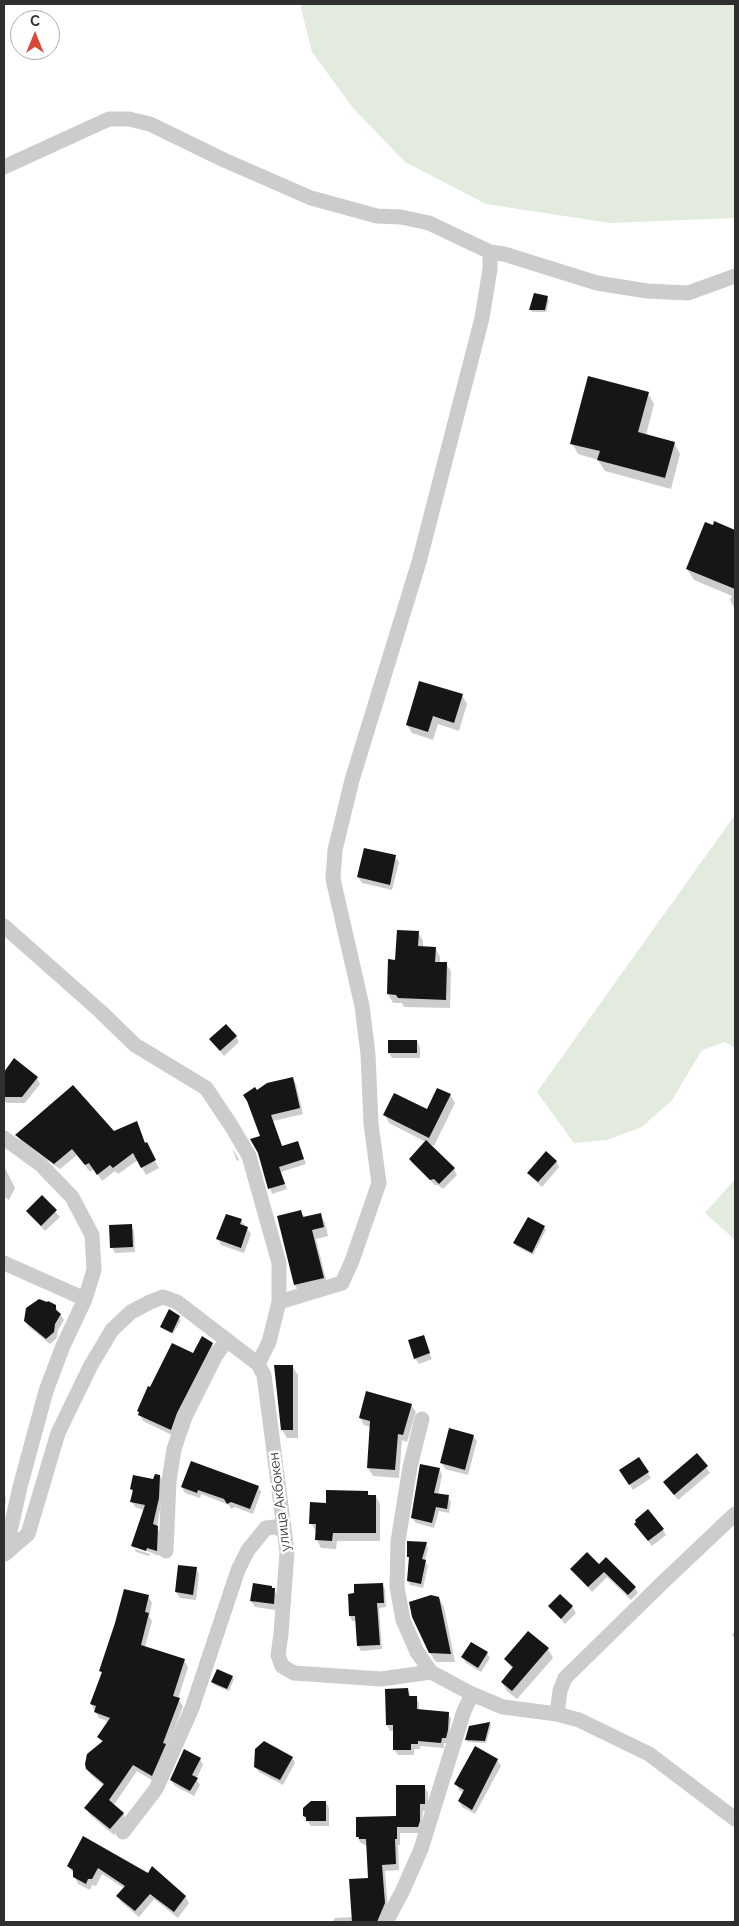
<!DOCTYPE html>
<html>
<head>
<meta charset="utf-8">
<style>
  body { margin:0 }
  #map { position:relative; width:739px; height:1926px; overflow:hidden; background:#fff; font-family:Raleway,sans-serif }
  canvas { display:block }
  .frame { position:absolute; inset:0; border:5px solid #2f2f2f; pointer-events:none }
  .north { position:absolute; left:10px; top:10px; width:50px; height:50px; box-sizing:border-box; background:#fff; border:1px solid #acacac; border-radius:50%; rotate:0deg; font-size:14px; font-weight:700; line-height:20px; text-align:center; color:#2f2f2f }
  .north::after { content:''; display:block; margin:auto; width:18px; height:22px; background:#dd4739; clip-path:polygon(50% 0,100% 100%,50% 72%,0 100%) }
</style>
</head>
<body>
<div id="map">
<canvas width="739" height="1926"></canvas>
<div class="frame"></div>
<div class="north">С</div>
</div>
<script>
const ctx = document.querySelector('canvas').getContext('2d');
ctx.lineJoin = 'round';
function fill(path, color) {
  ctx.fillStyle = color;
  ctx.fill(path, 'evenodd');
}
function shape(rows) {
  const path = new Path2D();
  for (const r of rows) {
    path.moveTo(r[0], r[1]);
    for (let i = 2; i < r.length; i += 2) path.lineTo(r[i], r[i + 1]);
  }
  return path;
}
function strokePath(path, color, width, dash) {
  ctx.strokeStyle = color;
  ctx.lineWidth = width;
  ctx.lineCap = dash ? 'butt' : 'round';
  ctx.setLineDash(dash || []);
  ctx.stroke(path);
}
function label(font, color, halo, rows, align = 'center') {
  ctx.font = font + ' Raleway,sans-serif';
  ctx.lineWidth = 5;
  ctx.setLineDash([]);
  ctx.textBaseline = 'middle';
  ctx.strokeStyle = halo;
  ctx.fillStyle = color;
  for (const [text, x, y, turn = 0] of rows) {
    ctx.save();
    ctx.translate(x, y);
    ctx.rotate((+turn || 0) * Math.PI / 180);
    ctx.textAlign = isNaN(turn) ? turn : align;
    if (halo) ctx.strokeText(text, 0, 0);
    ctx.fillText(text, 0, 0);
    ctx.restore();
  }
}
fill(shape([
  [300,4,735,4,735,218,610,223,486,204,405,162,353,108,312,52],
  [735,815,735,1048,725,1042,702,1050,672,1100,642,1127,607,1140,574,1143,537,1092],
  [735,1179,735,1240,705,1213]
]), '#e2ebdd');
fill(shape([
  [547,298,549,300,546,312,532,312,531,310],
  [648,393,654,404,646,435,674,443,680,454,671,489,605,471,598,460,578,454,572,443],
  [715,523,735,531,735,609,730,600,732,596,694,580,687,569],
  [462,695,467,704,459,731,438,724,433,740,412,733,407,725],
  [395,857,399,862,392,890,362,883,358,877],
  [418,932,423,941,423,948,435,948,440,957,440,963,446,963,451,972,450,1008,404,1007,402,1003,393,1003,388,994,390,961,397,961],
  [236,1037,239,1042,224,1056,211,1039],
  [417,1041,420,1047,420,1058,392,1058,389,1053],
  [15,1060,37,1078,40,1084,25,1103,7,1103,4,1100,4,1074],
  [293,1079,296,1084,303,1114,273,1121,282,1147,300,1148,306,1164,281,1172,287,1189,272,1194,259,1153,261,1137,257,1092],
  [437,1090,450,1095,455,1103,434,1146,428,1143,454,1169,457,1175,443,1189,438,1185,435,1185,413,1164,410,1159,426,1142,389,1123,385,1115,428,1111],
  [140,1130,145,1144,159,1168,146,1175,138,1160,118,1174,115,1171,102,1181,94,1169,90,1172,77,1155,60,1169,21,1142,17,1135,114,1133],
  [232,1148,238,1158,239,1160,237,1161],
  [556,1161,559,1167,542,1187,532,1178,529,1173],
  [4,1166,15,1188,9,1200,4,1197],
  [42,1197,60,1217,45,1231,27,1211],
  [300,1211,305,1218,320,1215,325,1223,328,1236,316,1239,328,1287,300,1294,295,1285,278,1216],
  [241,1220,251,1234,244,1253,221,1245,218,1239],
  [131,1225,134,1231,135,1252,115,1253,112,1247],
  [544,1227,546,1230,533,1255,516,1246,515,1243],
  [55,1306,64,1320,58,1330,57,1338,50,1344,29,1327,25,1321],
  [170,1311,181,1320,173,1334,161,1327],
  [423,1337,432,1359,419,1364,415,1358],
  [212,1344,216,1350,174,1436,143,1421,138,1411,151,1389,193,1354],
  [292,1366,298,1375,298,1438,287,1438,282,1430],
  [411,1405,416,1412,407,1442,402,1440,399,1478,373,1476,368,1468,371,1427,364,1425,360,1418],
  [473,1436,477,1441,468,1475,445,1469,442,1463],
  [697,1455,710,1473,678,1500,664,1482],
  [439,1469,442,1475,438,1495,448,1497,451,1502,449,1513,439,1511,434,1528,416,1523,412,1518],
  [648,1473,651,1478,633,1490,624,1476],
  [160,1476,163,1482,161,1504,157,1527,160,1533,159,1556,135,1546,135,1549,150,1554,149,1556,136,1552,133,1546,144,1510,135,1507,132,1502,133,1494,131,1489],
  [4,1483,6,1503,4,1503],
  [182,1487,258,1487,261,1492,253,1514,235,1507,231,1509,229,1505,201,1494,200,1498,185,1493],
  [367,1492,370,1496,376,1496,380,1504,380,1541,337,1541,336,1549,321,1548,317,1540,317,1532,311,1524,328,1504],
  [639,1529,663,1530,666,1535,652,1546],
  [426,1543,428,1548,425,1561,428,1566,423,1588,410,1585,408,1581,410,1560,408,1557],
  [599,1565,635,1588,638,1593,631,1600,607,1577,592,1592,571,1569],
  [196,1568,199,1574,196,1600,180,1598,176,1592],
  [382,1584,385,1589,386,1607,379,1608,382,1649,361,1651,358,1646,357,1621,352,1621,350,1616,349,1595],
  [272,1587,277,1595,276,1610,255,1607,251,1601],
  [560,1595,572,1607,576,1613,565,1624,550,1606],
  [148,1596,152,1603,149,1616,152,1621,145,1647,184,1660,188,1667,178,1699,183,1706,155,1782,137,1771,113,1806,123,1813,126,1820,114,1835,90,1815,86,1808,104,1786,91,1775,87,1768,102,1743,99,1737,109,1722,99,1718,91,1704,102,1674,100,1671],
  [439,1598,444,1607,455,1662,436,1662,426,1647],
  [735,1630,735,1638,732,1635],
  [548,1649,553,1658,517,1699,507,1691,502,1682,513,1670,505,1659],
  [487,1653,490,1658,481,1672,466,1663,463,1658],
  [232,1677,234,1679,229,1691,214,1685,213,1682],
  [386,1690,408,1690,411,1697,416,1697,419,1703,419,1710,448,1713,451,1719,448,1744,444,1743,444,1748,420,1746,420,1749,414,1749,414,1755,398,1755,394,1749,394,1731,390,1731,387,1725],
  [490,1723,491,1726,486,1743,468,1742,466,1740],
  [292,1757,295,1763,283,1785,259,1772,255,1767],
  [200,1759,203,1765,196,1779,200,1785,194,1796,175,1786,171,1780],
  [497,1760,501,1766,475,1814,462,1807,459,1801,464,1793,459,1790,456,1784],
  [424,1786,428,1793,428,1811,423,1811,421,1833,400,1833,400,1845,398,1845,399,1870,385,1871,388,1910,382,1922,332,1922,335,1918,353,1917,369,1879,367,1846,361,1843,357,1837,397,1817],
  [326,1802,329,1808,329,1826,311,1826,304,1816],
  [83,1838,185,1896,189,1903,178,1918,154,1899,139,1917,121,1902,118,1896,124,1888,102,1874,96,1886,92,1885,90,1890,78,1884,74,1874,68,1866]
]), '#0003');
fill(shape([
  [534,293,548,296,545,310,529,310],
  [588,376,649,392,638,432,675,442,665,478,597,460,600,451,570,444],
  [714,521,735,530,735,589,686,569,705,522,713,525],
  [419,681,463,694,454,723,433,716,428,732,406,725],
  [364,848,396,855,390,885,357,877],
  [397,930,419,931,418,946,436,947,435,962,447,962,446,1000,398,998,396,995,387,994,388,959,395,960],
  [226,1024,237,1036,220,1051,209,1039],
  [388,1040,417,1040,417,1053,388,1053],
  [14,1058,38,1077,22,1097,4,1097,4,1072],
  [293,1077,300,1108,271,1115,282,1146,298,1141,304,1159,279,1167,285,1184,268,1189,258,1153,250,1139,260,1136,247,1101,243,1095,255,1087,257,1090,267,1083],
  [73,1085,114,1131,137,1121,145,1143,147,1142,156,1160,141,1168,133,1153,113,1168,110,1165,97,1175,89,1163,85,1165,72,1149,54,1164,15,1135],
  [437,1088,451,1094,429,1138,383,1115,394,1093,427,1109],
  [426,1140,455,1168,439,1184,434,1179,430,1180,409,1159],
  [546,1151,557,1161,538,1182,527,1173],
  [42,1195,57,1210,41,1226,26,1211],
  [301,1210,303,1217,321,1213,324,1227,312,1230,324,1278,294,1285,277,1216],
  [226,1214,242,1219,240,1224,248,1227,241,1248,216,1239],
  [528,1217,545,1226,532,1253,513,1243],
  [132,1224,133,1247,110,1248,109,1225],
  [39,1299,47,1302,48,1301,56,1305,56,1310,61,1314,55,1324,54,1332,46,1339,24,1321,26,1308],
  [169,1309,180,1316,172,1333,160,1327],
  [424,1335,430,1353,414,1359,408,1340],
  [202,1336,213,1343,177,1413,171,1430,138,1415,139,1412,137,1411,148,1386,150,1387,172,1343,193,1353],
  [274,1365,293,1365,293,1430,281,1430],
  [366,1391,412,1404,403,1435,398,1434,395,1470,367,1468,370,1421,359,1418],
  [449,1428,474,1435,465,1470,440,1463],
  [697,1453,708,1466,674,1495,663,1482],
  [639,1457,649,1472,629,1485,619,1470],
  [191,1461,259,1486,250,1509,231,1502,227,1504,224,1499,198,1490,197,1493,181,1487],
  [420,1464,440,1468,434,1493,449,1495,447,1509,436,1507,432,1523,411,1518],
  [155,1474,160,1475,159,1498,153,1524,158,1526,157,1551,147,1548,146,1551,131,1546,145,1505,130,1502,133,1490,130,1489,133,1475,153,1479],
  [326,1490,368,1491,368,1495,376,1495,376,1533,333,1533,332,1541,315,1540,316,1524,309,1524,310,1502,326,1503],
  [648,1509,664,1529,648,1541,634,1524,636,1522,635,1520],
  [407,1541,427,1542,422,1559,426,1560,421,1584,407,1581,409,1557,407,1557],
  [587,1552,599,1564,606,1557,636,1587,628,1595,604,1572,588,1587,570,1569],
  [178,1565,197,1567,193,1595,175,1592],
  [253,1583,272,1586,272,1588,275,1588,274,1604,250,1601],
  [383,1583,384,1603,377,1603,380,1645,357,1646,355,1616,349,1616,348,1594,354,1593,354,1584],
  [124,1589,149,1595,145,1612,149,1613,141,1645,185,1659,173,1696,180,1698,163,1743,166,1744,152,1776,133,1765,109,1800,124,1813,110,1829,84,1808,104,1784,86,1769,85,1764,87,1754,103,1741,97,1737,110,1718,94,1712,96,1706,90,1704,102,1672,99,1671,115,1623],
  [560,1594,573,1606,561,1619,548,1606],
  [431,1595,439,1597,451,1654,429,1653,412,1617,409,1602],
  [528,1631,549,1648,512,1691,501,1682,513,1667,504,1659],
  [471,1642,488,1652,478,1668,461,1657],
  [217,1669,233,1676,227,1689,211,1682],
  [408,1688,409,1696,417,1696,417,1709,449,1712,448,1730,446,1738,442,1738,441,1743,418,1741,418,1744,411,1744,411,1750,393,1750,393,1725,386,1725,385,1689],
  [490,1722,485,1741,465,1740,469,1726],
  [264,1741,293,1757,280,1780,254,1767,255,1749],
  [475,1746,498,1759,472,1810,458,1801,464,1790,454,1784],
  [184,1749,201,1758,192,1775,198,1778,190,1791,170,1780],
  [396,1785,425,1785,425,1804,420,1804,420,1821,418,1827,397,1827,397,1839,395,1839,396,1864,382,1865,385,1903,377,1922,352,1922,349,1879,368,1878,366,1839,359,1839,359,1837,356,1837,356,1817,396,1816],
  [311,1801,326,1801,326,1821,306,1821,306,1817,303,1816,303,1808],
  [83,1836,148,1873,152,1866,186,1896,174,1912,150,1894,135,1911,116,1896,125,1886,98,1868,92,1879,88,1879,86,1884,73,1877,73,1870,67,1866]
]), '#161616');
strokePath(shape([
  [4,167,109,119,129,119,150,124,224,160,311,198,377,216,401,217,429,223,490,252,504,254,597,283,647,291,688,293,735,276],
  [4,926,100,1011,135,1045,206,1088,232,1127,249,1156,279,1263,279,1302,269,1342,258,1364],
  [4,1138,41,1165,72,1197,92,1235,94,1270,85,1299,63,1346,46,1391,20,1487,5,1554],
  [4,1263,85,1299],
  [279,1302,342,1283,352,1261,379,1183,371,1124,368,1054,362,1006,333,879,335,850,352,780,419,562,482,318,490,269,490,252],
  [422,1419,410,1467,398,1541,397,1587,403,1620,417,1652,431,1672],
  [166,1551,169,1481,174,1449,185,1417,216,1355,227,1340],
  [6,1553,28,1534,58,1433,91,1365,112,1330,131,1312,150,1302,163,1297,177,1302,258,1364,264,1375,287,1552,281,1634,278,1655,282,1666,294,1673,381,1679,431,1672,472,1694,503,1707,557,1714,579,1720,649,1754,735,1819],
  [557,1714,560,1691,565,1678,660,1585,735,1514],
  [123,1832,156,1789,192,1708,238,1570,248,1550,266,1528,275,1527,284,1531],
  [386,1922,403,1890,421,1849,464,1711,472,1694]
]), '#ccc', 15);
label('14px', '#2f2f2f', '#fff', [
  ["улица Акбокен",280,1502,-97]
]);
</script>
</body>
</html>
